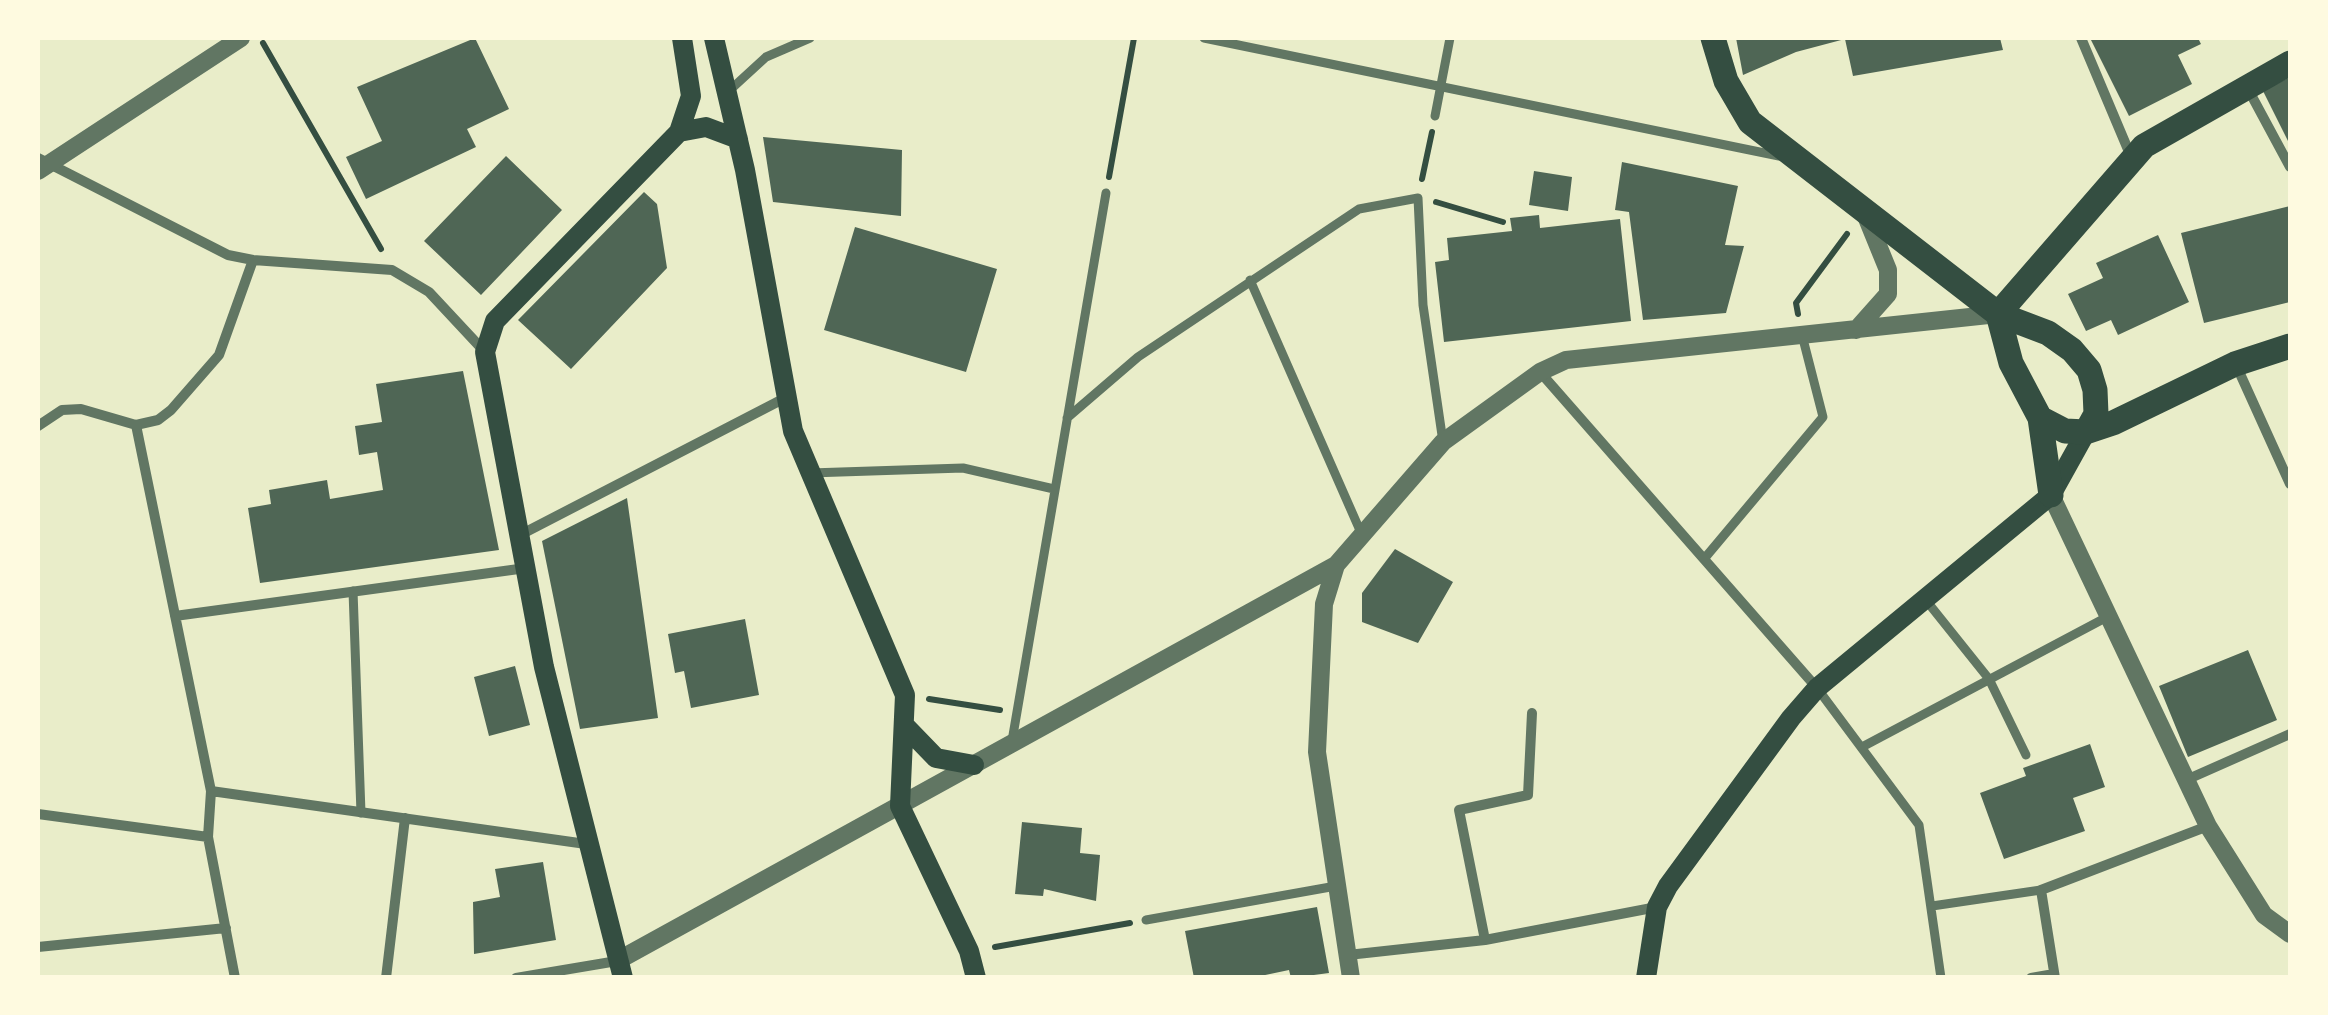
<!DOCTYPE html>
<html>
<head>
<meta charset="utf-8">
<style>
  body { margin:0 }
  #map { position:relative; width:2328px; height:1015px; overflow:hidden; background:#e9edc9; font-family:"Sofia Sans Condensed",sans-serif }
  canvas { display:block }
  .frame { position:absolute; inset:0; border:40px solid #fefae0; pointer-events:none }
</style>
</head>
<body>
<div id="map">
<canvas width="2328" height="1015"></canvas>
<div class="frame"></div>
</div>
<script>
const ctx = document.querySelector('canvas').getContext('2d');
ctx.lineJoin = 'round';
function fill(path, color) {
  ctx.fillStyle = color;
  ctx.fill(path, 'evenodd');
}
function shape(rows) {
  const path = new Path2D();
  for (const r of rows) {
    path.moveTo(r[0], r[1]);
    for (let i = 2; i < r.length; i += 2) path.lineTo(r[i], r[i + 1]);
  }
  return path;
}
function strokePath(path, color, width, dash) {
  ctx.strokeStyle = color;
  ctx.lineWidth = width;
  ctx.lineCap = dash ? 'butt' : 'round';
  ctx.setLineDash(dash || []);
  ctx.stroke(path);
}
fill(shape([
  [475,38,509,109,467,129,476,147,366,199,346,157,382,141,357,87],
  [1736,38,2000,38,2003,50,1853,76,1845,39,1796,52,1743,75],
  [2090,38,2198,38,2201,44,2178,55,2192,84,2129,116],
  [2290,77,2290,145,2263,91],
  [763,137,902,150,901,216,773,202],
  [506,156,562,210,481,295,424,241],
  [1622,162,1738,186,1725,245,1744,246,1726,313,1643,320,1629,212,1615,210],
  [1534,171,1572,177,1568,211,1529,205],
  [644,192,657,204,667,268,571,369,518,320],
  [2290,206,2290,302,2204,323,2181,233],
  [1539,215,1540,228,1620,219,1631,321,1444,342,1435,262,1449,260,1447,238,1512,231,1510,218],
  [855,227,997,269,966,372,824,330],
  [2158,235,2189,302,2118,335,2111,320,2086,331,2068,294,2103,278,2096,263],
  [463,371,499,550,260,583,248,508,271,504,269,490,327,480,330,499,383,490,377,452,359,455,355,426,382,422,376,384],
  [627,498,658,718,580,729,542,541],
  [1395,549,1453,582,1418,643,1362,622,1362,593],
  [745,619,759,695,691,708,684,671,675,673,668,634],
  [2248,650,2277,720,2188,757,2159,686],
  [515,666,530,725,489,736,474,677],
  [2090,744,2105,787,2073,798,2085,831,2004,859,1980,793,2026,776,2023,768],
  [1022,822,1082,828,1080,853,1100,855,1096,901,1044,889,1043,896,1015,894],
  [543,862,556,940,474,954,473,902,500,897,495,869],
  [1317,907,1329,973,1291,978,1289,970,1251,978,1194,978,1185,931]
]), '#4f6655');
strokePath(shape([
  [263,43,381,249],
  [1109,177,1134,38],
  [1422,179,1432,132],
  [1436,202,1503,222],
  [1798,314,1796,303,1847,234],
  [929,699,1000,710],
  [995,947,1130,923]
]), '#344e41', 6);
strokePath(shape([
  [1204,38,1779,156],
  [730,90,766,57,810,38],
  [1435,116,1450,38],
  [1250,280,1362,535],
  [1067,418,1138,357,1359,209,1418,198,1423,305,1443,442],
  [810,473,963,468,1054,489],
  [1704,559,1823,417,1802,335],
  [353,591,361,813],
  [1925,599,1989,679,2026,755],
  [1817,688,1919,825,1941,978],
  [1012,741,1106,193],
  [1862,747,2109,616],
  [1932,906,2041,890],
  [1146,920,1336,886]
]), '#617663', 9);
strokePath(shape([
  [2081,38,2132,159],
  [2248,89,2290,167],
  [38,158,228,255,253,260,392,270,429,292,484,351],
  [2237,367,2290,484],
  [1540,372,1817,688],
  [136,425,211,791,208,837,235,978],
  [38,426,62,410,81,409,136,425,158,420,171,410,219,355,253,260],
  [520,535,785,398],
  [175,616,526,568],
  [2186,780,2290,734],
  [211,791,586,844],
  [38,814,208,837],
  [1485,940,1459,810,1528,795,1532,713],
  [38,947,226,928],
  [1348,955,1485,940,1657,907],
  [386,978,405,818],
  [516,978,617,961],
  [2031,978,2054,974],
  [2055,978,2041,890,2208,826]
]), '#617663', 10);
strokePath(shape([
  [38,171,241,38],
  [1856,330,1888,294,1888,270,1866,216],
  [2051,495,2208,826,2264,915,2290,934],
  [1336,565,1324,604,1317,752,1351,978],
  [617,961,1336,565,1443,442,1540,372,1566,360,1998,314]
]), '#617663', 18);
strokePath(shape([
  [714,38,745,170,793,431,905,695,900,806,969,951,976,978],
  [679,132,706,127,738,139],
  [906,727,936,758,974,765],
  [623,978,544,667,485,352,495,321,679,132,691,96,682,38],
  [1646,978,1657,907,1668,886,1791,718,1817,688,2051,495,2086,432]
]), '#344e41', 20);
strokePath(shape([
  [1713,38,1726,81,1750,122,1998,314,2048,333,2072,350,2089,370,2095,390,2096,414,2086,432],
  [1998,314,2144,146,2290,63],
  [1998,314,2011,363,2040,418,2065,431,2086,432,2113,423,2235,364,2290,346],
  [2040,418,2051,495]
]), '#344e41', 25);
</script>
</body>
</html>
